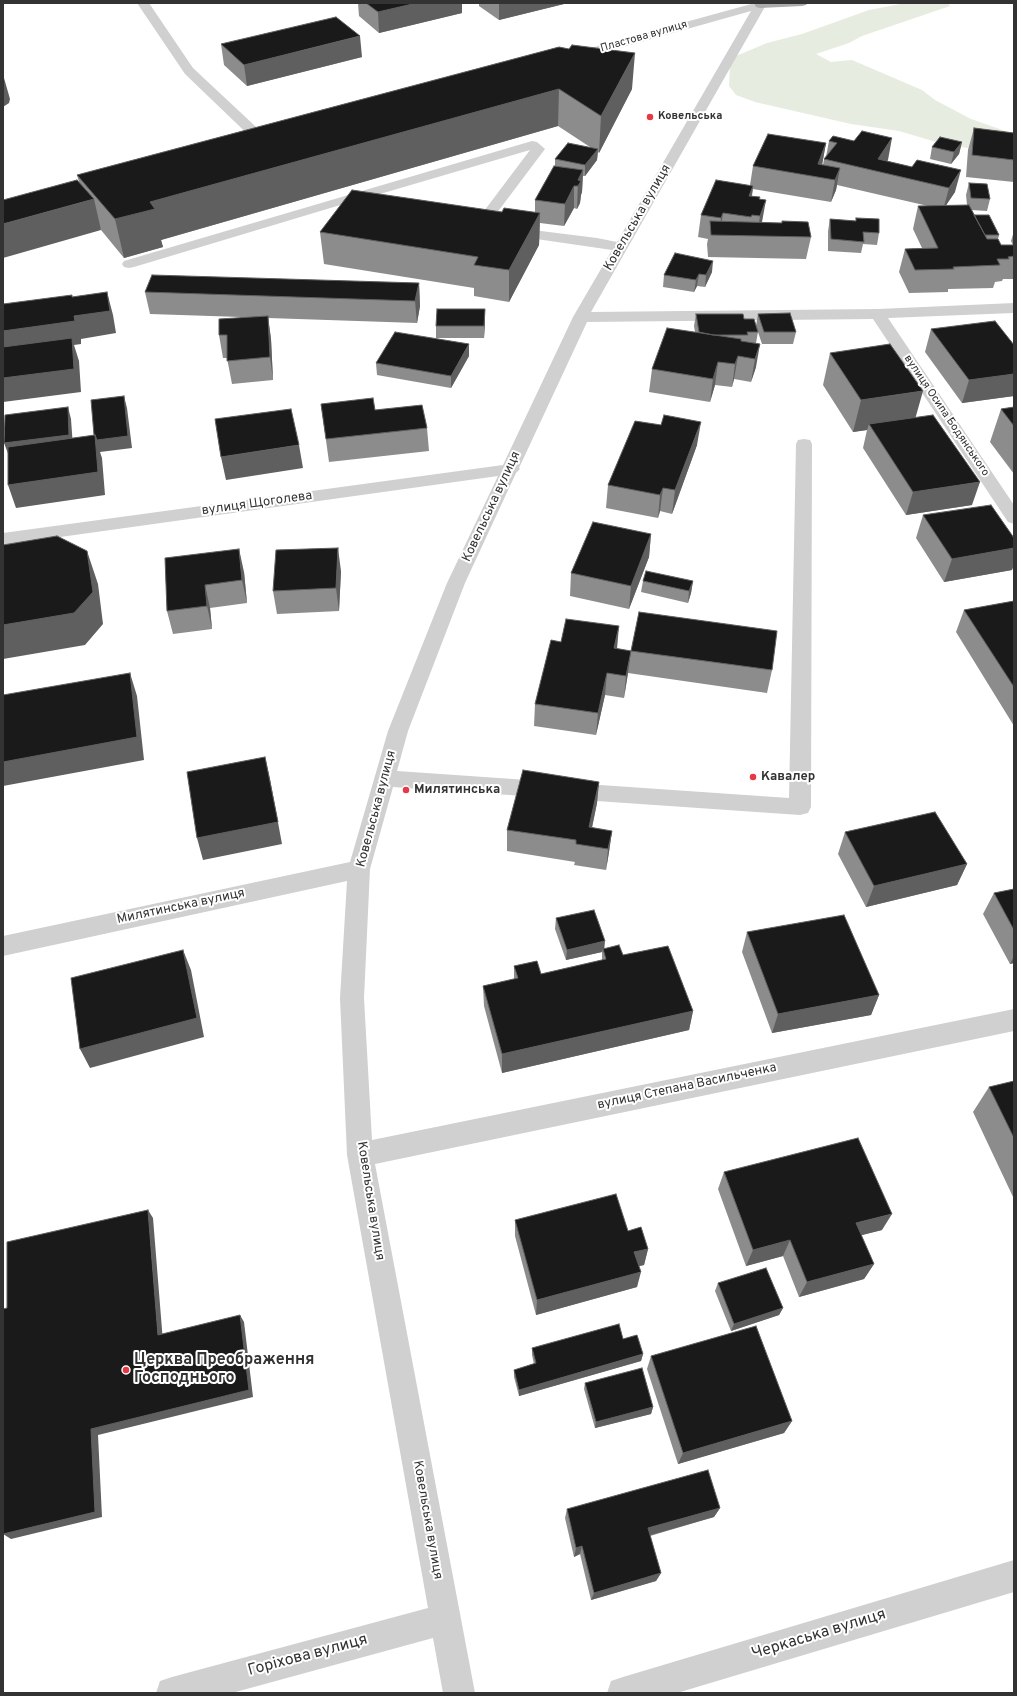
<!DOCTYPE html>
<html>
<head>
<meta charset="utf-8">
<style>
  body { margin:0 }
  #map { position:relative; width:1017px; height:1696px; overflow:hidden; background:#fff; font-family:Overpass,sans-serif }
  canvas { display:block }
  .frame { position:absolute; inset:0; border:4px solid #333; pointer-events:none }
</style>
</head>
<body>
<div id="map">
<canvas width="1017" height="1696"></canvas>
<div class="frame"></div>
</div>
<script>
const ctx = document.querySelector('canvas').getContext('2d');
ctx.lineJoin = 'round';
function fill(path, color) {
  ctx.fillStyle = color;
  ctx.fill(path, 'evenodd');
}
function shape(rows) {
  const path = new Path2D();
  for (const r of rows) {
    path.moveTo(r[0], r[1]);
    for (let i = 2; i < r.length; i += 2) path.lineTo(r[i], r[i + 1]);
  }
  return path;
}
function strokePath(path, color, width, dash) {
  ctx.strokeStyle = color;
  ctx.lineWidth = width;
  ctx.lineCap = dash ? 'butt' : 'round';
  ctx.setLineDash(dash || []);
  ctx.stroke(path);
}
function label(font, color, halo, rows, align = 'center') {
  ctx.font = font + ' Overpass,sans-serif';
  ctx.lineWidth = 4;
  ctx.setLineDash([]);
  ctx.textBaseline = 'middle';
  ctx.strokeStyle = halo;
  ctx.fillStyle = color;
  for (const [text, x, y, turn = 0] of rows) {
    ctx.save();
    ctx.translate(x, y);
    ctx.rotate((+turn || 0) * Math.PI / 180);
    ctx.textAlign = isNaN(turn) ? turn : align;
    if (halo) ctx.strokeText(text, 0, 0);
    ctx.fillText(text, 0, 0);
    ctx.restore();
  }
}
fill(shape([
  [906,3,948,3,950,6,862,36,849,43,816,54,831,62,852,60,922,90,935,100,971,119,1014,134,993,149,968,148,943,144,899,131,851,124,755,102,736,95,729,86,730,65,736,56,767,43,802,34,869,10]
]), '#e6ecdf');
fill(shape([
  [137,3,149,3,193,68,270,140,272,143,270,146,260,146,185,74,137,3],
  [755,3,764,3,766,5,591,312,878,309,1014,303,1014,313,888,318,1014,505,1014,524,1008,522,873,319,587,322,519,468,520,469,516,473,465,583,408,731,397,771,789,798,796,444,798,440,804,439,810,440,812,444,811,807,808,813,800,815,393,787,370,869,364,998,372,1140,1014,1009,1014,1031,375,1164,475,1693,443,1693,433,1638,232,1693,156,1693,160,1681,172,1677,428,1608,347,1155,340,998,347,881,3,956,3,936,350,862,388,731,447,583,498,476,3,545,3,533,503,465,573,317,612,250,509,235,504,234,502,231,504,228,509,227,597,238,617,242,751,11,577,60,573,61,569,60,567,57,569,54,755,3],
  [532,141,537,142,545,149,484,230,479,231,474,230,472,227,530,150,380,194,397,210,399,213,397,216,392,217,387,216,367,197,134,267,129,268,124,267,122,264,124,261,532,141],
  [1014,1560,1014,1592,677,1693,607,1693,611,1681,623,1677,1014,1560]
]), '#d0d0d0');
fill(shape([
  [754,3,808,3,806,5,802,6,760,8,756,7,754,3]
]), '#ababab');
fill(shape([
  [358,3,462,3,462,13,379,33,359,16],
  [479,3,568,3,499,20,479,6],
  [221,44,362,57,247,86,224,65],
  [559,47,632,89,599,153,598,152,597,160,585,176,583,176,582,192,581,195,580,203,577,209,574,208,564,226,540,223,539,245,509,302,474,296,474,288,324,264,320,232,502,212,535,212,535,200,555,166,555,159,590,147,558,126,161,240,163,247,124,258,101,230,79,182,77,175],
  [974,128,1014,133,1014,182,966,177,968,150],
  [833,136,888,160,887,161,912,167,917,160,955,192,945,206,967,205,966,195,969,183,990,199,987,211,971,210,974,215,999,235,998,239,1001,245,1013,245,1011,241,1014,231,1014,279,1003,279,1002,281,995,282,993,288,948,289,948,292,909,293,899,272,905,249,922,248,913,229,918,206,928,206,837,185,836,190,831,202,753,189,752,196,760,199,762,223,782,223,782,221,811,237,806,259,708,257,707,244,708,239,698,237,701,215,750,185,753,166,826,143,822,165,823,165,824,159,826,157,829,141],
  [962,142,959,154,951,164,930,159,932,147],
  [856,218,879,233,877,245,863,244,861,253,828,251,828,231,830,219,856,221],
  [712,272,705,287,697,286,694,292,663,287,664,275],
  [419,283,420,306,417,323,268,318,271,339,273,380,232,384,227,358,223,358,219,335,241,317,150,314,145,292],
  [485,309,485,321,484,338,436,338,436,326],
  [696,314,744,319,758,332,756,343,756,367,751,382,734,379,732,387,715,385,710,402,649,392,652,369,695,332,694,326],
  [758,314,796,332,793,344,762,344,756,326],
  [931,329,1014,345,1014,396,962,403,925,352],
  [830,353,915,418,972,505,906,515,863,448,867,430,853,432,823,385],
  [469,356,451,388,377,375,376,363],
  [321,404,427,428,429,451,329,462],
  [1014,407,1014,474,990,442,1001,409],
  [661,425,697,445,672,514,660,511,658,518,606,508,608,485],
  [923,515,1014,538,1014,564,1012,570,944,582,916,538],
  [651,534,649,557,629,609,570,596,571,573],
  [165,558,244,572,247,603,210,608,212,629,173,634,167,611],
  [341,571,339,611,277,614,273,591],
  [643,581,693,581,691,593,688,603,641,592],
  [1014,601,1014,726,956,632,964,610],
  [617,649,772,670,767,693,628,673,624,698,605,695,596,735,534,726,535,704],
  [599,782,597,803,592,828,612,831,609,852,606,870,574,865,575,862,507,851,507,830],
  [845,832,967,864,957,885,866,907,838,854],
  [1014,889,1014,963,1010,964,983,914,994,893],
  [556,918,604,948,623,955,693,1011,689,1030,502,1073,484,1006,483,986,514,979,514,966,541,974,602,960,602,952,566,960,555,929],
  [747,932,879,995,871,1015,772,1033,742,952],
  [1014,1081,1014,1199,973,1112,989,1087],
  [724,1172,882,1230,861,1235,874,1264,864,1279,799,1297,783,1256,746,1266,718,1189],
  [515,1220,628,1231,648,1249,644,1265,639,1266,637,1287,536,1315,515,1236],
  [718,1283,783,1308,779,1315,731,1331,715,1291],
  [623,1339,643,1354,641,1361,519,1396,514,1377,514,1370,534,1364,532,1355,532,1348],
  [651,1356,792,1421,784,1433,678,1464,647,1369],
  [585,1383,653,1407,651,1414,595,1428,584,1389],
  [720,1508,714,1517,650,1536,661,1573,656,1581,591,1600,580,1554,574,1557,565,1518,567,1509]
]), '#8c8c8c');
fill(shape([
  [417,3,462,3,462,13,379,33,378,12],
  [499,3,568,3,499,20],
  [360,36,362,57,247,86,244,65],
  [635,53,632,89,599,153,601,116],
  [4,78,10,99,9,103,3,107,3,80],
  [559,89,558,126,161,240,163,247,124,258,115,219,150,202],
  [892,138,888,160,879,171,878,159],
  [962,142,959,154,951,164,954,152],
  [826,143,822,165,818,164],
  [598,149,597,160,585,176,585,165],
  [840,168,836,190,831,202,835,180],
  [583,170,582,192,581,195,580,203,577,209,578,180],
  [961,170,955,192,943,210,949,188],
  [574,186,574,208,564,226,565,204],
  [753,186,750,208,746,218,749,196],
  [94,199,101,230,3,258,3,224],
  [766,200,762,222,757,236,760,216],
  [540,213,539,245,509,302,509,270],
  [723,213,720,235,719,235,721,218],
  [713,261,712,272,705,287,706,275],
  [699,274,697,286,694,292,696,280],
  [419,283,420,306,417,323,415,301],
  [107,292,113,315,116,333,81,339,81,344,74,345,79,361,81,392,3,402,3,331,77,315],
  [485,309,485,321,484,338,484,326],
  [268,316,271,339,273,380,270,357],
  [469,344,469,356,451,388,451,376],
  [760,344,756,367,751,382,755,359],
  [738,356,734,379,732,387,735,364],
  [718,362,715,385,710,402,713,379],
  [1014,374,1014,396,962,403,969,380],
  [923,391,914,423,869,424,867,430,853,432,861,400],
  [124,396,127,408,132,448,100,452,102,458,105,495,16,508,8,485,95,435],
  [68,407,71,419,73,447,9,456,4,443],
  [701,422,697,445,672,514,675,490],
  [299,445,303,468,226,480,221,457],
  [980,482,972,505,906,515,913,492],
  [663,488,660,511,658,518,660,495],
  [651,534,649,557,629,609,631,586],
  [338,548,341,571,339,611,336,588],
  [1014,548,1014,564,1012,570,944,582,952,559],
  [239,549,244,572,247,603,242,580],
  [87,551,98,584,103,624,85,645,3,659,3,625],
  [693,581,691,593,688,603,689,591],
  [205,585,210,608,212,629,207,606],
  [619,626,617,649,614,648],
  [631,651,628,673,624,698,626,676],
  [130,673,137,696,144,760,3,786,3,762],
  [607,673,605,695,596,735,598,713],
  [265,757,270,779,282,844,203,860,197,838],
  [599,782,597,803,588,846,589,827],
  [612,831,609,852,606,870,608,849],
  [967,864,957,885,866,907,874,886],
  [605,941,604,952,603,949,602,952,566,960,567,950],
  [183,950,191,970,204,1037,90,1068,80,1049],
  [1014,956,1014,963,1010,964],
  [879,995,871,1015,772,1033,778,1014],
  [693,1011,689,1030,502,1073,502,1054],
  [148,1210,153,1218,163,1342,158,1335],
  [892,1214,882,1230,847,1239,856,1223],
  [790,1240,783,1256,746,1266,753,1250],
  [648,1249,644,1265,631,1268,634,1252],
  [874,1264,864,1279,799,1297,807,1282],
  [641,1272,637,1287,536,1315,537,1300],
  [783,1308,779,1315,731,1331,734,1324],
  [240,1315,244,1322,253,1397,98,1435,102,1517,11,1539,3,1534,91,1429],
  [643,1354,641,1361,519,1396,519,1390],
  [653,1407,651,1414,595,1428,596,1422],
  [792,1421,784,1433,678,1464,683,1453],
  [720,1508,714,1517,644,1537,648,1528],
  [582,1546,580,1554,574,1557,576,1548],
  [661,1573,656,1581,591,1600,594,1593]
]), '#5f5f5f');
const building = shape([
  [366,3,417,3,378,12,366,3],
  [336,17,360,36,244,65,221,44,336,17],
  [572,45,635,53,601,116,559,89,150,202,155,209,115,219,77,175,559,47,569,49,572,45],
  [974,128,1014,133,1014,160,972,155,974,128],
  [862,131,892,138,878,159,912,167,917,160,961,170,949,188,824,159,837,143,829,141,833,136,854,141,862,131],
  [768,134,826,143,818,164,840,168,835,180,753,166,768,134],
  [940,137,962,142,954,152,932,147,940,137],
  [568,143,598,149,585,165,555,159,568,143],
  [554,166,583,170,578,180,581,181,578,186,574,186,565,204,535,200,554,166],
  [77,180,94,199,3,224,3,200,77,180],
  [716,180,753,186,749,196,760,197,759,199,766,200,760,216,752,215,751,217,723,213,721,218,701,215,716,180],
  [969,183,987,184,990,199,971,198,969,183],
  [352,190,502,212,504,208,540,213,509,270,474,265,478,257,320,232,352,190],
  [969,205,987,239,998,239,1001,245,1014,245,1014,256,1008,257,1009,259,997,259,1000,265,953,267,954,269,915,270,905,249,938,248,918,206,969,205],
  [974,215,989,215,999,235,985,235,974,215],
  [856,218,879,219,879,233,863,232,864,242,831,239,830,219,856,221,856,218],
  [710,221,782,223,782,221,808,222,811,237,711,235,710,221],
  [675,253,713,261,706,275,699,274,696,280,664,275,675,253],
  [152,275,419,283,415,301,145,292,152,275],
  [107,292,110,311,74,316,75,321,3,331,3,304,72,295,72,297,107,292],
  [437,309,485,309,484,326,436,326,437,309],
  [790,313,796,332,764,332,758,314,790,313],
  [696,314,743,314,744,319,754,319,758,332,747,332,748,335,713,335,699,332,696,314],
  [268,316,270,357,227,361,227,335,219,335,219,319,268,316],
  [995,321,1014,345,1014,374,969,380,931,329,995,321],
  [667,328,741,339,741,341,760,344,755,359,738,356,735,364,718,362,713,379,652,369,667,328],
  [395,332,469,344,451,376,376,363,395,332],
  [72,338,74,369,3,378,3,347,72,338],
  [890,344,923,391,861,400,830,353,890,344],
  [124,396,128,436,97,440,95,435,94,435,91,400,124,396],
  [373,398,375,410,422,405,427,428,326,439,321,404,373,398],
  [68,407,69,435,4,443,5,415,68,407],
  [1014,407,1014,426,1001,409,1014,407],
  [291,409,299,445,221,457,215,419,291,409],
  [664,415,701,422,675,490,663,488,660,495,608,485,635,421,661,425,664,415],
  [933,415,980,482,913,492,869,424,933,415],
  [95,435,98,472,8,485,8,447,95,435],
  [991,505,1014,538,1014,548,952,559,923,515,991,505],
  [593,522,651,534,631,586,571,573,593,522],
  [57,536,87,551,93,592,74,613,3,625,3,545,57,536],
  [338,548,336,588,273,591,276,550,338,548],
  [239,549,242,580,205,585,207,606,167,611,165,558,239,549],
  [646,571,693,581,689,591,643,581,646,571],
  [1014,601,1014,687,964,610,1014,601],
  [639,612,777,631,772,670,631,651,639,612],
  [566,619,619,626,614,648,631,651,626,676,607,673,598,713,535,704,551,640,561,642,566,619],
  [130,673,137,737,3,762,3,695,130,673],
  [265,757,278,822,197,838,187,772,265,757],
  [523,770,599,782,589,827,612,831,608,849,576,844,576,840,507,830,523,770],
  [935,812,967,864,874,886,845,832,935,812],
  [1014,889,1014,930,994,893,1014,889],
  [594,910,605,941,567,950,556,918,594,910],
  [844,915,879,995,778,1014,747,932,844,915],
  [619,945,623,955,668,946,693,1011,502,1054,483,986,518,978,514,966,537,961,541,974,606,959,603,949,619,945],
  [183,950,197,1018,80,1049,71,978,183,950],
  [1014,1081,1014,1138,989,1087,1014,1081],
  [858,1138,892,1214,856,1223,874,1264,807,1282,790,1240,753,1250,724,1172,858,1138],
  [616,1194,628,1231,641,1227,648,1249,634,1252,641,1272,537,1300,515,1220,616,1194],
  [148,1210,158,1335,240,1315,249,1390,91,1429,95,1512,3,1534,3,1309,7,1308,7,1242,148,1210],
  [766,1268,783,1308,734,1324,718,1283,766,1268],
  [619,1324,623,1339,637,1335,643,1354,519,1390,514,1370,536,1363,532,1348,619,1324],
  [756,1326,792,1421,683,1453,651,1356,756,1326],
  [642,1368,653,1407,596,1422,585,1383,642,1368],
  [708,1470,720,1508,648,1528,661,1573,594,1593,582,1546,576,1548,567,1509,708,1470]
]);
fill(building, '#1a1a1a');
strokePath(building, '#5f5f5f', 1);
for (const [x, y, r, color] of [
  [650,117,4,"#e63946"],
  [753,777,4,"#e63946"],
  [406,790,4,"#e63946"],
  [126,1370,4,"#e63946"]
]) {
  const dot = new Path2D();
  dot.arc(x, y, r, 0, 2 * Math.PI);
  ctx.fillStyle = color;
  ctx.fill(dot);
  strokePath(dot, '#fff', 1.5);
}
label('11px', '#333', '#fff', [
  ["Пластова вулиця",644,37,-16],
  ["вулиця Осипа Бодянського",946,416,56]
]);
label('bold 11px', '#333', '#fff', [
  ["Ковельська",658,117]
], 'left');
label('13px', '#333', '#fff', [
  ["Ковельська вулиця",638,218,-60],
  ["вулиця Щоголева",257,504,-8],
  ["Ковельська вулиця",492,507,-65],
  ["Ковельська вулиця",377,809,-75],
  ["Милятинська вулиця",181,907,-12],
  ["вулиця Степана Васильченка",687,1087,-12],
  ["Ковельська вулиця",370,1201,81],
  ["Ковельська вулиця",427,1520,80]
]);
label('bold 13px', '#333', '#fff', [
  ["Кавалер",761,777],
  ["Милятинська",414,790]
], 'left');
label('bold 16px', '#333', '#fff', [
  ["Церква Преображення",134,1361],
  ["Господнього",134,1379]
], 'left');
label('16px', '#333', '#fff', [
  ["Черкаська вулиця",819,1635,-17],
  ["Горіхова вулиця",308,1656,-15]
]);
</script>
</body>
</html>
